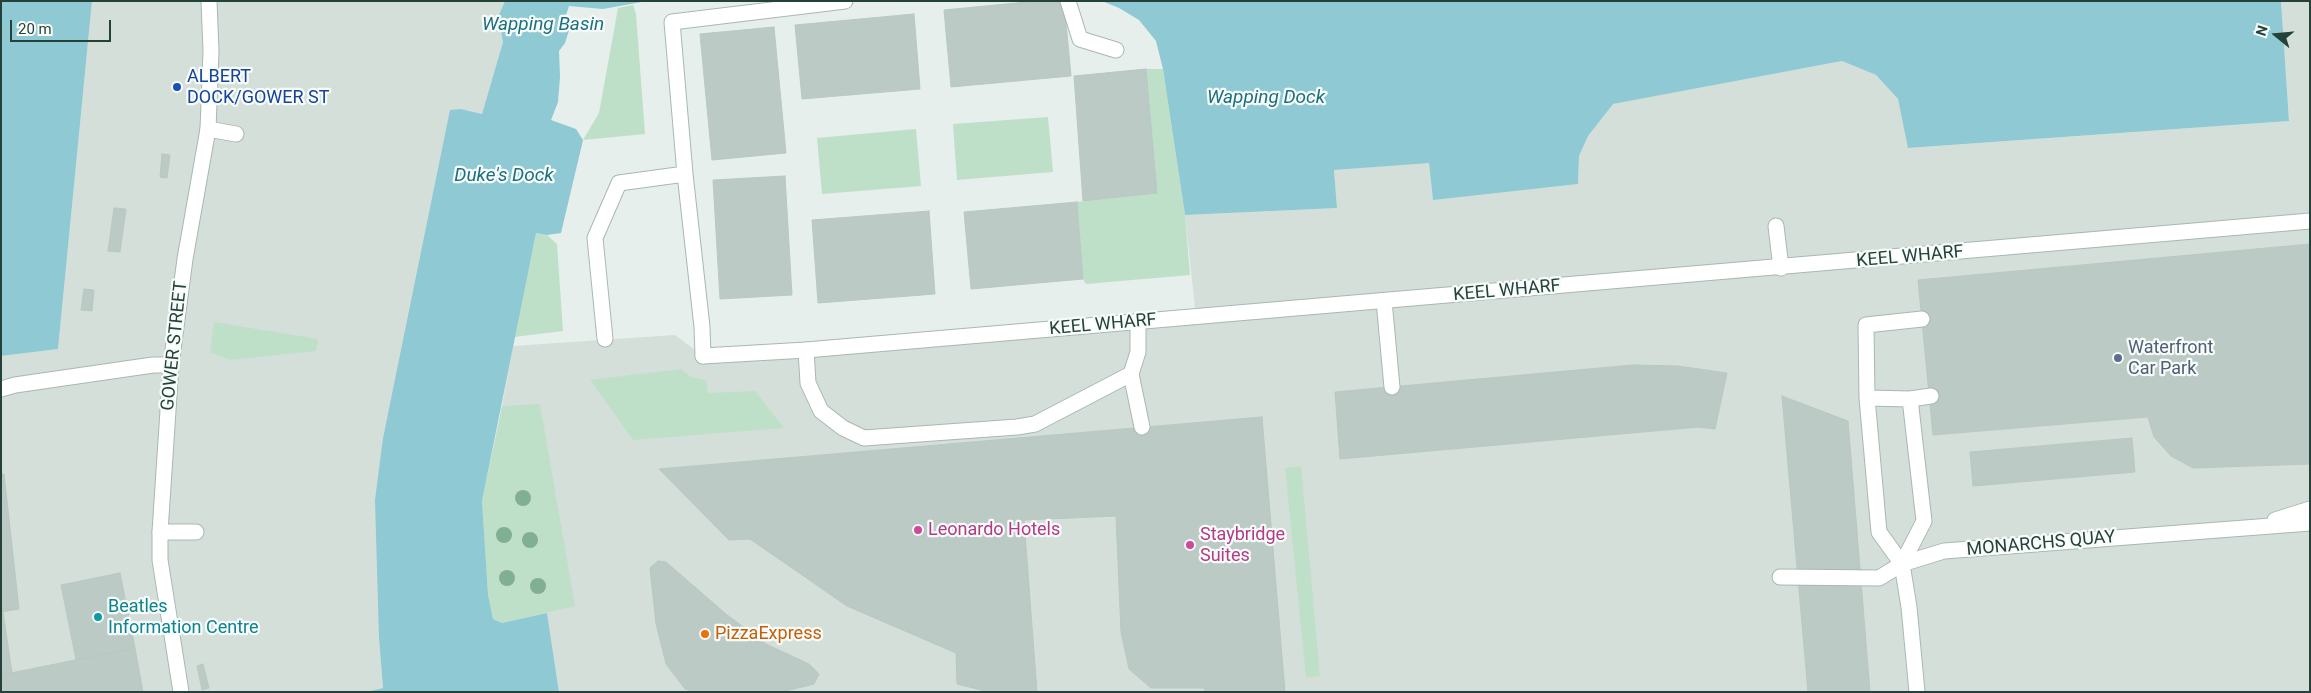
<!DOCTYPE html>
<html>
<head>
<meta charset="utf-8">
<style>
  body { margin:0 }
  #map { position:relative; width:2311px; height:693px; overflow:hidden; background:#e6efeb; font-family:Roboto,sans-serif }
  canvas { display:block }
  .frame { position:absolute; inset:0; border:2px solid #24423a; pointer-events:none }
  .north { position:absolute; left:2251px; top:10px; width:50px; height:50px; -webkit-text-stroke:4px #f7fbf9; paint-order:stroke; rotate:287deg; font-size:14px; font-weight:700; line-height:20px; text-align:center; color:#24423a }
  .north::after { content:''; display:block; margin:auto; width:18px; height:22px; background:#24423a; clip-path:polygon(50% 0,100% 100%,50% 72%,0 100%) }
  .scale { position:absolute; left:10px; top:20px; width:101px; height:22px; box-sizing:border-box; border:2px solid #24423a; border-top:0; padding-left:6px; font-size:15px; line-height:18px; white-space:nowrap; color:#24423a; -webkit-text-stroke:4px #f7fbf9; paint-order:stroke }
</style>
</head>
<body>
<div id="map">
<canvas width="2311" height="693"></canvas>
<div class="frame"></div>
<div class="north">N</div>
<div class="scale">20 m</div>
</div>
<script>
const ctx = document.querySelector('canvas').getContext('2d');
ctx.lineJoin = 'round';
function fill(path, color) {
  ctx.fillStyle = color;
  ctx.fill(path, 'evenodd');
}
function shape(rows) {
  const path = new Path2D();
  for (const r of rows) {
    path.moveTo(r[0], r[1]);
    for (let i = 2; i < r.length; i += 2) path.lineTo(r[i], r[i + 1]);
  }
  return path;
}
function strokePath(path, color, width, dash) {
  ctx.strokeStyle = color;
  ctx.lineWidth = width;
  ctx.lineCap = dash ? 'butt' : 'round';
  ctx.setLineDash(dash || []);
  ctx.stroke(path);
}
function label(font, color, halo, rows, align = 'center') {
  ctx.font = font + ' Roboto,sans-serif';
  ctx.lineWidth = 4.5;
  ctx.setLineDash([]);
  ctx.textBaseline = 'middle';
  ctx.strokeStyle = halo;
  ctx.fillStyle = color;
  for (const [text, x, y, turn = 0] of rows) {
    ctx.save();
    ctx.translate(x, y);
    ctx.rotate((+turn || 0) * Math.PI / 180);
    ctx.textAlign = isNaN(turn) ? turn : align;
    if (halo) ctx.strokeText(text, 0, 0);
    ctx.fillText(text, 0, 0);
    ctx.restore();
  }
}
fill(shape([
  [92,1,505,1,498,17,503,42,482,114,461,109,416,284,383,438,379,638,383,688,366,692,1,692,1,356,58,349],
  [2281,1,2310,1,2310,692,559,692,547,614,502,623,488,594,482,501,498,428,513,346,675,335,703,356,1196,317,1185,215,1337,208,1334,170,1429,162,1433,199,1578,184,1579,156,1588,136,1612,104,1842,61,1876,75,1898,99,1909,148,2289,121]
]), '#d4dfda');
fill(shape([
  [633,5,636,14,645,134,583,140,599,113,618,8],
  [1146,69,1163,69,1185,215,1190,275,1086,284,1083,279,1077,202,1157,193],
  [1048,117,1053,172,957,180,953,124],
  [916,129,921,186,822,194,817,138],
  [536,233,547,235,557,244,563,331,514,337],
  [214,322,318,339,316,351,230,360,210,352],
  [681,369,691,377,706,380,708,393,755,391,784,428,633,440,590,380],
  [540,404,575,606,502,623,493,619,488,594,482,501,502,406],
  [1301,466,1320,676,1306,678,1285,468]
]), '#bfe0c8');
fill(shape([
  [1,1,92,1,58,349,1,356],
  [505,1,647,1,603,9,569,6,566,15,571,24,565,43,559,51,560,77,558,102,551,120,576,129,583,140,561,233,547,235,536,233,482,501,488,594,493,619,502,623,547,613,559,692,366,692,383,688,379,638,375,500,383,438,450,110,461,109,482,114,503,42,498,17],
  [1102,1,2281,1,2289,121,1908,148,1898,99,1876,75,1842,61,1613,104,1588,136,1579,156,1578,184,1433,200,1429,163,1334,170,1337,208,1185,215,1163,69,1156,41,1139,20,1119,8]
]), '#8ec9d4');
const building = shape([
  [1037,1,1064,1,1071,76,951,87,944,10,1037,1],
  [914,14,920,89,802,99,795,25,914,14],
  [774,27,786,153,712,160,700,34,774,27],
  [1146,69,1157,193,1083,201,1074,76,1146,69],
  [162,154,170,155,167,178,160,177,162,154],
  [785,176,792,295,720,299,713,180,785,176],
  [1077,202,1083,279,971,289,964,212,1077,202],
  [114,208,126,209,120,252,108,251,114,208],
  [929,211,935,294,818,303,812,220,929,211],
  [2310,244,2310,464,2193,468,2171,456,2154,437,2148,417,1933,435,1918,280,2310,244],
  [84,289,94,290,92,311,81,310,84,289],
  [1633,365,1678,366,1727,373,1715,429,1699,427,1340,459,1335,392,1633,365],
  [1782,396,1848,421,1870,692,1808,692,1782,396],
  [1262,417,1285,692,1205,692,1204,688,1151,688,1129,669,1121,632,1116,516,1024,520,1037,692,989,692,957,684,956,653,847,606,750,539,729,540,659,469,1262,417],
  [2132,438,2135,472,1973,486,1970,452,2132,438],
  [1,474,4,474,19,609,1,612,1,474],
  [658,561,666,562,726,614,766,644,809,664,819,674,814,684,782,692,693,692,685,689,666,664,656,624,650,568,658,561],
  [120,573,135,648,76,660,61,585,120,573],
  [1,612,3,612,12,673,1,675,1,612],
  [135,648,143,692,1,692,1,675,135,648],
  [203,664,209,688,202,690,197,666,203,664]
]);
fill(building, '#bbcac4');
strokePath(building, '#b8c9c2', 1);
const lane = shape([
  [1068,1,1080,39,1116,50],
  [208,129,236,134],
  [685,174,702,327,703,356],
  [1776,226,1781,268],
  [1384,301,1392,387],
  [605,339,595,238,619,183,685,174,672,22,845,1],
  [806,350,808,383,821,411,843,428,864,438,1017,427,1035,424,1131,374,1138,352,1138,322],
  [1131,374,1142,427],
  [1867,398,1910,399],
  [160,532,196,532],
  [1902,564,1879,532,1867,398,1866,325,1922,319],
  [1780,577,1879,578,1902,564,1924,521,1910,399,1931,396]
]);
const street = shape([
  [703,356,806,350,2310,221],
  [1,389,15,385,153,365,171,365],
  [2275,520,2310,509],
  [181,692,160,560,160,532,171,365,185,259,208,129,211,51,209,1],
  [1917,692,1909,607,1902,564,1944,551,2310,523]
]);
strokePath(lane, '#a8b8b2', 17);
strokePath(street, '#a8b8b2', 17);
strokePath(lane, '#fff', 15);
strokePath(street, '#fff', 15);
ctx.fillStyle = '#80af93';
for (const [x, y] of [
  [523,498],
  [504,535],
  [530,540],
  [507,578],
  [538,586]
]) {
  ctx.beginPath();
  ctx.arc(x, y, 8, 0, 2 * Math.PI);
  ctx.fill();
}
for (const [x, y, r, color] of [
  [177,87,5,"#1a4fb4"],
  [2118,358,5,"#5c6f8a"],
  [918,530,5,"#d1479c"],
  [1190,545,5,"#d1479c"],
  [98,617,5,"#0f9aa8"],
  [705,634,5,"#e8710a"]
]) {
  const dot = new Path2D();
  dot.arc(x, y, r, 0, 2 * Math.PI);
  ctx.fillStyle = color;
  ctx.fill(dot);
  strokePath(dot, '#f7fbf9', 2);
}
label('18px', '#164399', '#f7fbf9', [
  ["ALBERT",187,77],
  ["DOCK/GOWER ST",187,98]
], 'left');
label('18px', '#24423a', '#f7fbf9', [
  ["KEEL WHARF",1910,257,-5],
  ["KEEL WHARF",1507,291,-5],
  ["KEEL WHARF",1103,325,-5],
  ["GOWER STREET",175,346,-84],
  ["MONARCHS QUAY",2041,544,-5]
]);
label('18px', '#4e5e75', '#f7fbf9', [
  ["Waterfront",2128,348],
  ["Car Park",2128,369]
], 'left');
label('18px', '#b23c85', '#f7fbf9', [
  ["Leonardo Hotels",928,530],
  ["Staybridge",1200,535],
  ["Suites",1200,556]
], 'left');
label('18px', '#0d838f', '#f7fbf9', [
  ["Beatles",108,607],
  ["Information Centre",108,628]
], 'left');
label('18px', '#c56008', '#f7fbf9', [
  ["PizzaExpress",715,634]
], 'left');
label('italic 19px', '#1c6f80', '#f7fbf9', [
  ["Wapping Basin",543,25],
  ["Wapping Dock",1266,98],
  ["Duke's Dock",504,176]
]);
</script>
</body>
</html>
